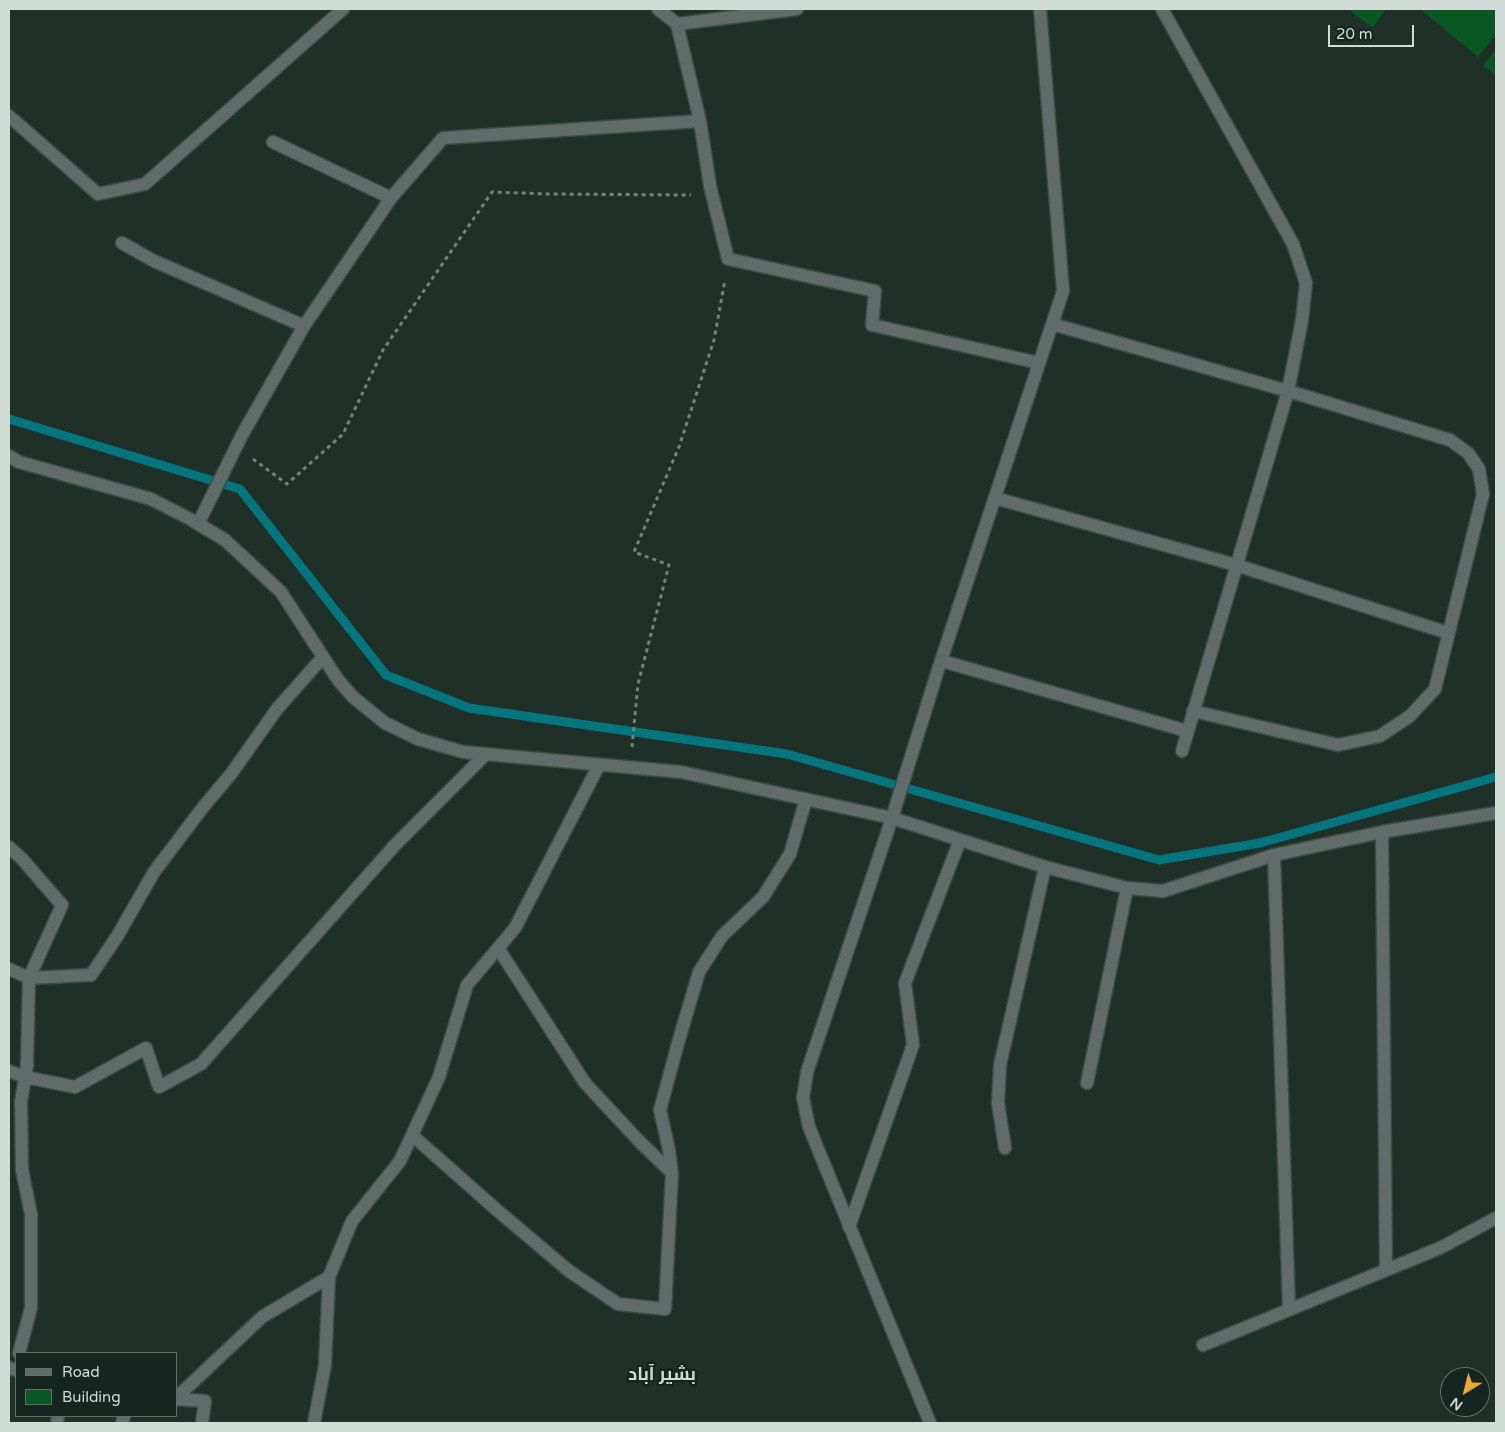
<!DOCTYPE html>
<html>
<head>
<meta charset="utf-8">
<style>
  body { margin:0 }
  #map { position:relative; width:1505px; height:1432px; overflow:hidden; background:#1e3028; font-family:"Varela Round",sans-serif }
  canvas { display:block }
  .frame { position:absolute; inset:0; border:10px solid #d1dcd7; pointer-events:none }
  .legend { position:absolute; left:15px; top:1352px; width:162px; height:65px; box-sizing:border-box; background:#14261f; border:1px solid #606f69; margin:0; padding:6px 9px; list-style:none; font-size:15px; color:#d1dcd7 }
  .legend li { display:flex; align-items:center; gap:10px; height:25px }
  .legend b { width:25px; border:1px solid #606f69 }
  .north { position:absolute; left:1440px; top:1367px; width:50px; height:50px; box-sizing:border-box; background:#14261f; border:1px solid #606f69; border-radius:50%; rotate:216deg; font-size:14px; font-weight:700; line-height:20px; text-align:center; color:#d1dcd7 }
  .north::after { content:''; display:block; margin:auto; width:18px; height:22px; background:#eca93a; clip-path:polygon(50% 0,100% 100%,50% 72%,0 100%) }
  .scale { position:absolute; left:1328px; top:25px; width:86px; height:22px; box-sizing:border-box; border:2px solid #d1dcd7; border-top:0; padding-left:6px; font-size:15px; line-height:18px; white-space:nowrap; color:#d1dcd7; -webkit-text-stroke:4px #14261f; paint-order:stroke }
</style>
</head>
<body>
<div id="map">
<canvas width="1505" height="1432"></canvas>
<div class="frame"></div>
<ul class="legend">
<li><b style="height:6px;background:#616b69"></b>Road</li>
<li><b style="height:14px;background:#0a5723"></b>Building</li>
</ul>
<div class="north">N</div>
<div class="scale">20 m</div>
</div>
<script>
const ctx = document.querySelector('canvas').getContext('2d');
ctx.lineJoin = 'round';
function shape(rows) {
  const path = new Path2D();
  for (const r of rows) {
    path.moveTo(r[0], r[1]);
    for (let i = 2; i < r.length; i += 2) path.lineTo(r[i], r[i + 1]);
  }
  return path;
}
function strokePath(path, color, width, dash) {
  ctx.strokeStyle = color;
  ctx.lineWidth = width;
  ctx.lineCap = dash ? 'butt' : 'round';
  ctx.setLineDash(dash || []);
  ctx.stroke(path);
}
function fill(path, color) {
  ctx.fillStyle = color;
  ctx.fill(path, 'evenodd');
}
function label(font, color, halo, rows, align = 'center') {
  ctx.font = font + ' "Varela Round",Cairo,sans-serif';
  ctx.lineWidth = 5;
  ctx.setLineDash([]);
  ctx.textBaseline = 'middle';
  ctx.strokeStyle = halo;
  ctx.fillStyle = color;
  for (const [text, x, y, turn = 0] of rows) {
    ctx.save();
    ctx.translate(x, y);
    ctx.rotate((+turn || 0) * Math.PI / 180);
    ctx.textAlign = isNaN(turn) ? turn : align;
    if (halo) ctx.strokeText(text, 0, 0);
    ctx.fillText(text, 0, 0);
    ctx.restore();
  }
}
strokePath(shape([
  [9,419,240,489,386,675,469,708,787,754,1159,860,1260,843,1496,777]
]), '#04757d', 9);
fill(shape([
  [1348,9,1386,9,1373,28],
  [1420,9,1496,9,1496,35,1478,57],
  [1496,49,1496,75,1483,66]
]), '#0a5723');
const minor = shape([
  [658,9,677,24,797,9],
  [1162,9,1293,244,1306,283,1302,320,1288,391,1182,751],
  [677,24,700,121,710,186,728,259,875,291,872,325,1039,363],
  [9,116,98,194,145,184,343,9],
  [273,142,391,198],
  [122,243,154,261,304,326],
  [1052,324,1288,391,1450,440,1468,453,1479,469,1483,494,1435,689,1410,716,1380,736,1338,745,1193,711],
  [9,456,19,462,151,499,190,519,225,540,281,592,338,680,353,697,385,723,418,739,463,752,681,772,892,818,1045,867,1127,888,1163,891,1274,855,1382,832,1496,813],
  [995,498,1236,565,1448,633],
  [198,524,242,435,304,326,391,198,443,138,700,121],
  [942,661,1187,731],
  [1382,832,1386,1270],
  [9,847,22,859,62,905,29,978,91,975,118,935,154,872,204,806,231,774,277,709,323,657],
  [1274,855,1289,1309],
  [498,948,585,1083,639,1141,672,1173],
  [9,969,29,978,27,1065,21,1102,22,1170,31,1214,31,1308,19,1353],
  [9,1071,25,1077,75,1087,146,1048,159,1087,201,1064,395,845,486,754],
  [1087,1083,1127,888],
  [412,1135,498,1211,569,1271,618,1304,665,1309,672,1173,669,1150,660,1110,678,1043,699,972,722,936,763,897,790,854,806,799],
  [1005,1148,998,1103,1000,1065,1045,867],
  [849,1227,913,1045,905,983,960,840],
  [1203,1345,1440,1248,1496,1218],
  [9,1368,16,1370],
  [176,1398,262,1317,329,1277],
  [176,1399,205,1401,202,1423],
  [57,1423,58,1416],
  [122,1423,124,1416],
  [314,1423,325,1365,329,1277,352,1221,400,1161,439,1077,467,985,515,928,599,765],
  [930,1423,809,1127,803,1098,807,1072,892,818,937,673,1063,291,1040,9]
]);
strokePath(minor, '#3b4c44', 15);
strokePath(shape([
  [253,459,287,484,343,434,383,350,492,192,548,194,691,195],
  [632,747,638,684,669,565,634,552,679,447,714,340,725,280]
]), '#74837c', 3, [4, 4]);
strokePath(minor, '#616b69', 12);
label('bold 18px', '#d1dcd7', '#14261f', [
  ["بشیر آباد",662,1375]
]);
</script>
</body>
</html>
